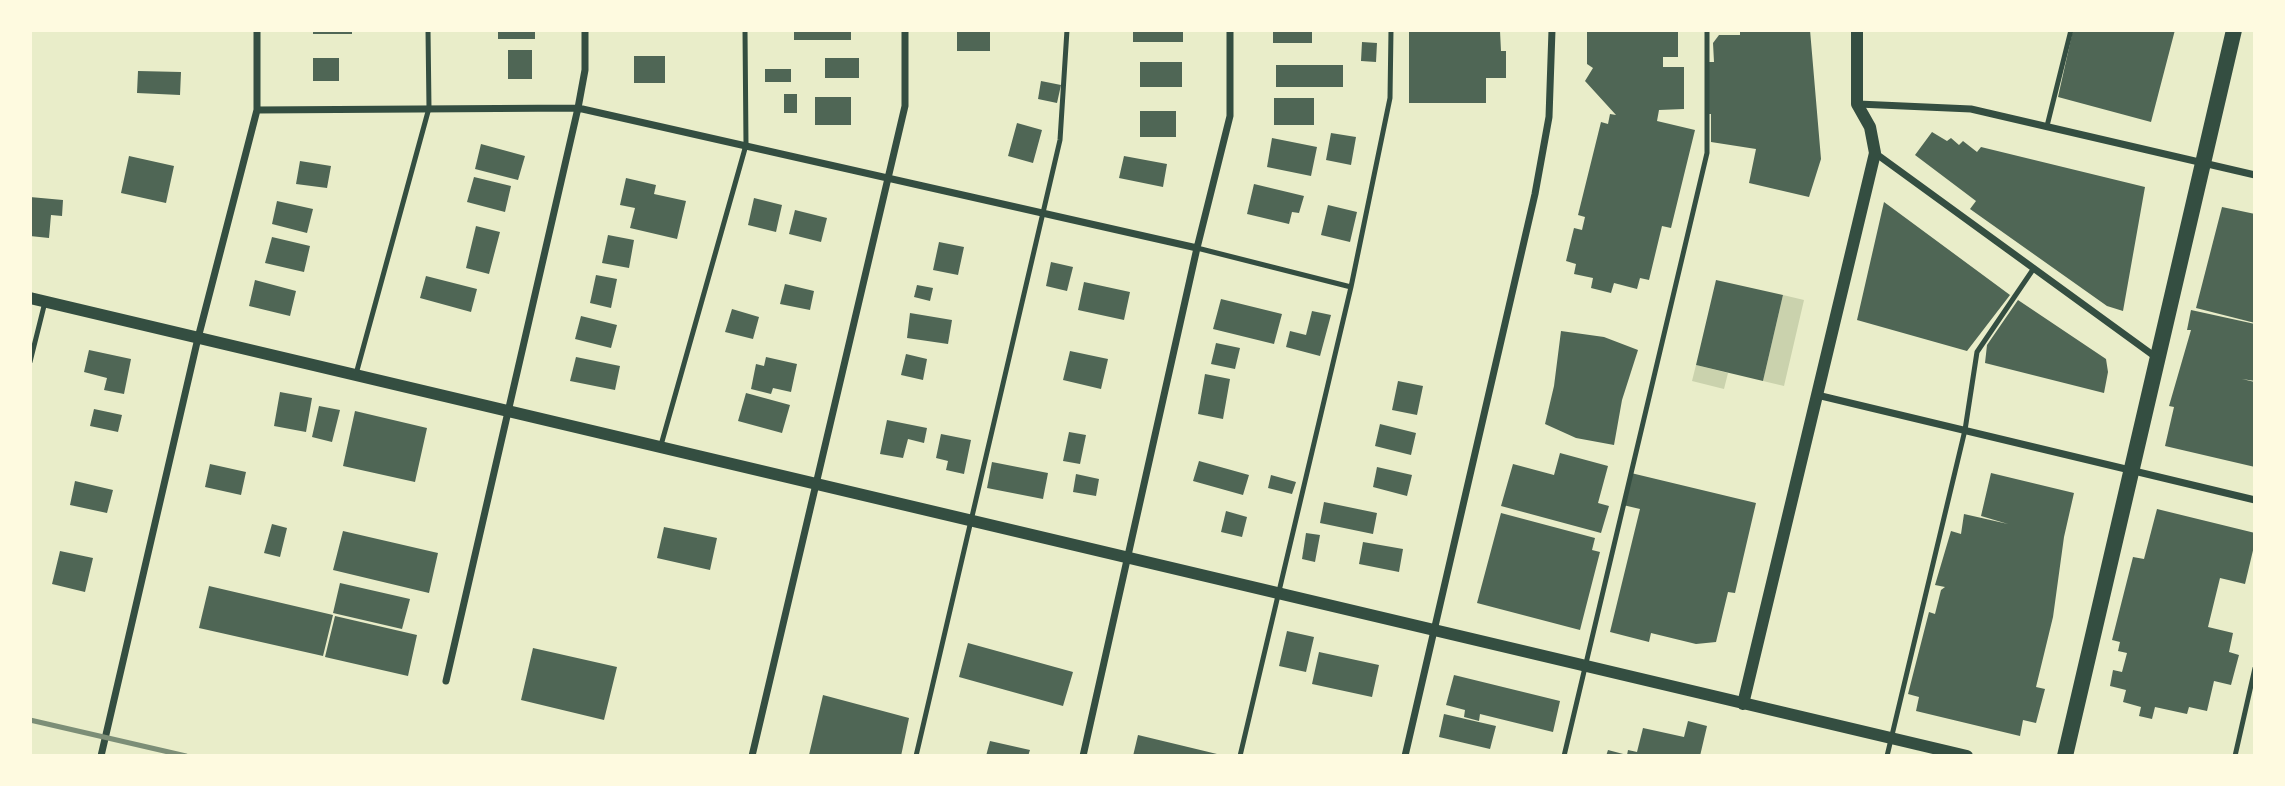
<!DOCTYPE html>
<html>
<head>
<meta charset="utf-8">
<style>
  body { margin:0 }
  #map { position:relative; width:2285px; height:786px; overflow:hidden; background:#e9edc9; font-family:"Nunito Sans",sans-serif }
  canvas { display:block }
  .frame { position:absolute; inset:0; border:32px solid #fefae0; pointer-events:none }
</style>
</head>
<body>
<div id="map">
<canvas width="2285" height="786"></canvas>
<div class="frame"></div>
</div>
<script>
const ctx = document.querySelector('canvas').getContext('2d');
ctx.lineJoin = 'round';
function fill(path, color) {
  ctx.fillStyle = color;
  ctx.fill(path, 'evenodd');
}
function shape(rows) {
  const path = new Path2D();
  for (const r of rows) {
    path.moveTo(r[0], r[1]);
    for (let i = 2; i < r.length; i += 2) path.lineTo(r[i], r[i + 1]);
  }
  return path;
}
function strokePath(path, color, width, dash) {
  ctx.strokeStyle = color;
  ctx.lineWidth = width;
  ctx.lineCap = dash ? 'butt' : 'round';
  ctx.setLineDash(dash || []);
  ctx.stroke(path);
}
fill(shape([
  [1783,295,1804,300,1784,386,1763,381],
  [1696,365,1728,373,1724,389,1692,381]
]), '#cad2ad');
fill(shape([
  [313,30,352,30,352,34,313,34],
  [498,30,535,30,535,39,498,39],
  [794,30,851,30,851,40,794,40],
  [957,30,990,30,990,51,957,51],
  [1133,30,1183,30,1183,42,1133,42],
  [1273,30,1312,30,1312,43,1273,43],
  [1409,30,1500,31,1501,51,1506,51,1506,78,1486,78,1486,103,1409,103],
  [1587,30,1678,30,1678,57,1663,57,1663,67,1684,67,1684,109,1659,110,1657,121,1695,130,1671,228,1662,226,1649,280,1640,278,1637,289,1614,283,1611,293,1591,288,1593,278,1574,274,1576,264,1566,261,1574,228,1582,230,1585,217,1578,215,1601,122,1608,124,1610,114,1616,115,1585,81,1593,68,1587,64],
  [1740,30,1810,30,1821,159,1809,197,1749,183,1756,149,1711,142,1711,114,1707,114,1707,62,1714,62,1713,43,1719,35,1740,35],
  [2073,30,2175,30,2151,122,2058,97],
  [1362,42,1377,43,1376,62,1361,61],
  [508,50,532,50,532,79,508,79],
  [634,56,665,56,665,83,634,83],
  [313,58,339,58,339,81,313,81],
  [825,58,859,58,859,78,825,78],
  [1140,62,1182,62,1182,87,1140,87],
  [1276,65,1343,65,1343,87,1276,87],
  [765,69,791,69,791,82,765,82],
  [138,71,181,72,180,95,137,93],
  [1041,81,1061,85,1057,103,1038,99],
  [784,94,797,94,797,113,784,113],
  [815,97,851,97,851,125,815,125],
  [1274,98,1314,98,1314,125,1274,125],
  [1140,111,1176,111,1176,137,1140,137],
  [1017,123,1042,130,1033,163,1008,156],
  [1932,132,1947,141,1951,138,1959,145,1963,141,1977,152,1981,147,2145,187,2123,311,2107,306,1970,209,1976,201,1915,155],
  [1331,133,1356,137,1351,165,1326,160],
  [1272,138,1317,147,1311,176,1267,167],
  [481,144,525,156,518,180,475,169],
  [129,156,174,166,166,203,121,193],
  [1124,156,1167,164,1163,187,1119,178],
  [300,161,331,166,327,188,296,184],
  [474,177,511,186,505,212,467,202],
  [626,178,656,185,654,194,686,201,677,239,630,228,635,208,620,205],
  [1254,184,1304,196,1299,213,1292,212,1289,224,1247,214],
  [30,197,63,200,62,216,51,215,49,238,30,236],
  [754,198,782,205,776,232,748,225],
  [277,201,313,209,307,233,272,224],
  [1884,202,2010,295,1967,351,1857,320],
  [1328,205,1357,212,1350,242,1321,235],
  [2222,207,2255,214,2255,323,2196,308],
  [795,210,827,218,821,242,789,234],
  [476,226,500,232,489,274,466,268],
  [608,235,634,240,629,268,602,263],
  [272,237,310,246,304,272,265,263],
  [939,242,964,247,958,275,933,270],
  [1051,262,1073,267,1067,291,1046,286],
  [596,275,617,279,611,308,590,303],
  [426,276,477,289,471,312,420,298],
  [255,280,296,291,290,316,249,306],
  [1716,280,1783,295,1763,381,1696,365],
  [1084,282,1130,292,1124,320,1078,310],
  [785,284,814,291,810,310,780,304],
  [917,285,933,288,930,301,914,297],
  [1221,299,1282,314,1274,344,1213,329],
  [2018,300,2106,359,2108,372,2104,393,1985,363,1987,345],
  [732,309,759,317,753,339,725,332],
  [2191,310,2255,324,2255,381,2242,379,2255,382,2255,467,2165,446,2174,407,2169,406,2191,330,2187,330],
  [1312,311,1331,315,1320,356,1286,347,1290,331,1306,335],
  [910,313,952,320,948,344,907,338],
  [581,316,617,325,611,348,575,339],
  [1561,331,1604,337,1638,350,1622,400,1614,445,1576,438,1545,424,1554,386],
  [1216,343,1240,348,1235,369,1211,364],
  [89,350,131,359,124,394,104,390,107,378,84,372],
  [1070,351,1108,359,1101,389,1063,380],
  [906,354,927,359,923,380,901,375],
  [576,357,620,366,615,390,570,381],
  [766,357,797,364,791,392,773,388,771,394,751,389,756,364,764,366],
  [1205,374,1230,379,1223,419,1198,414],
  [1398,381,1423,386,1417,415,1392,410],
  [280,392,312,398,306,432,274,426],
  [746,393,790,405,782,433,738,421],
  [319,406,340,410,332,442,312,437],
  [94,409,122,415,118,432,90,426],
  [355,411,427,428,415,482,343,466],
  [887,420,927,428,924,443,908,439,903,458,880,454],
  [1380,424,1416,433,1411,455,1375,446],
  [1069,432,1086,435,1080,464,1063,461],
  [941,434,971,440,964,474,946,470,948,461,936,458],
  [1560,453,1608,466,1598,503,1609,506,1601,533,1501,506,1513,464,1554,475],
  [1199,461,1249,475,1243,495,1193,481],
  [992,462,1048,473,1043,499,987,488],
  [210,464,246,472,241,495,205,487],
  [1377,467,1412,475,1407,496,1373,487],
  [1631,473,1756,503,1735,593,1728,592,1716,642,1696,644,1651,633,1649,642,1610,632,1640,509,1623,505],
  [1991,473,2074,493,2064,537,2053,617,2036,687,2045,689,2036,723,2023,720,2020,736,1916,711,1919,697,1908,694,1929,612,1935,614,1941,590,1945,587,1935,585,1951,531,1961,534,1964,514,2008,524,1981,516],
  [1076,474,1099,479,1096,496,1073,492],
  [1271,475,1296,482,1292,494,1268,488],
  [75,481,113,490,107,513,70,505],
  [1324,502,1377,513,1373,534,1320,523],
  [2157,509,2255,533,2255,542,2245,584,2220,578,2208,627,2233,633,2229,652,2239,655,2231,685,2214,681,2207,711,2189,707,2187,714,2155,707,2152,719,2139,716,2141,707,2123,702,2126,690,2110,686,2113,670,2122,672,2127,653,2118,651,2120,642,2112,640,2133,557,2144,559],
  [1226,511,1247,517,1242,537,1221,532],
  [1501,513,1595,538,1592,550,1600,552,1580,630,1477,603],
  [272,524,287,528,280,557,264,553],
  [664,527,717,538,710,570,657,558],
  [343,531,438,553,429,593,333,570],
  [1306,533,1320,535,1315,562,1302,559],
  [1363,542,1403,549,1399,572,1359,564],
  [60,551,93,558,85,592,52,584],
  [340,583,410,599,402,629,333,613],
  [209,586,333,615,323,656,199,628],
  [335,616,417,635,408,676,325,657],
  [1287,631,1314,637,1306,672,1279,666],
  [968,643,1073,672,1063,706,959,677],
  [533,648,617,667,604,720,521,700],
  [1319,652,1379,665,1372,697,1312,684],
  [1454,675,1560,701,1553,732,1480,714,1479,721,1464,717,1465,710,1446,705],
  [823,695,909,718,901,756,809,755],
  [1444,714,1496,726,1490,749,1439,737],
  [1688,721,1707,726,1700,756,1606,756,1608,750,1627,755,1628,750,1637,752,1643,728,1684,737],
  [1138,735,1217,754,1217,756,1133,756],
  [990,741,1030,750,1028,756,986,756]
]), '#4f6655');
strokePath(shape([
  [2047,126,2071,30],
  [1197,248,1351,287],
  [30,362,45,302],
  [356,374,429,108,428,30],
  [661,445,746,145,745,30],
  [916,756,1060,140,1067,30],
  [1240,756,1351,287,1390,98,1391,30],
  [1564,756,1707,153,1707,30],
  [1887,756,1965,430,1977,352,2034,268],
  [2235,756,2255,668]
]), '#344e41', 5);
strokePath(shape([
  [1858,104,1971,109,2255,175],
  [257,110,578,108,1197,248],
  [1875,153,2157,358],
  [1817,395,2255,500],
  [446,681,578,108,585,70,585,30],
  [101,756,198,338,257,110,257,30],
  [752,756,905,106,905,30],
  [1083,756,1197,248,1230,116,1230,30],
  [1405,756,1535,194,1549,117,1552,30]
]), '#344e41', 7);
strokePath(shape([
  [30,298,1967,756],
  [1743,704,1875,153,1870,127,1857,104,1857,30]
]), '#344e41', 12);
strokePath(shape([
  [2065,756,2234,30]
]), '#344e41', 16);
strokePath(shape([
  [30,720,186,756]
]), '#7c8e77', 5);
</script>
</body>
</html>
